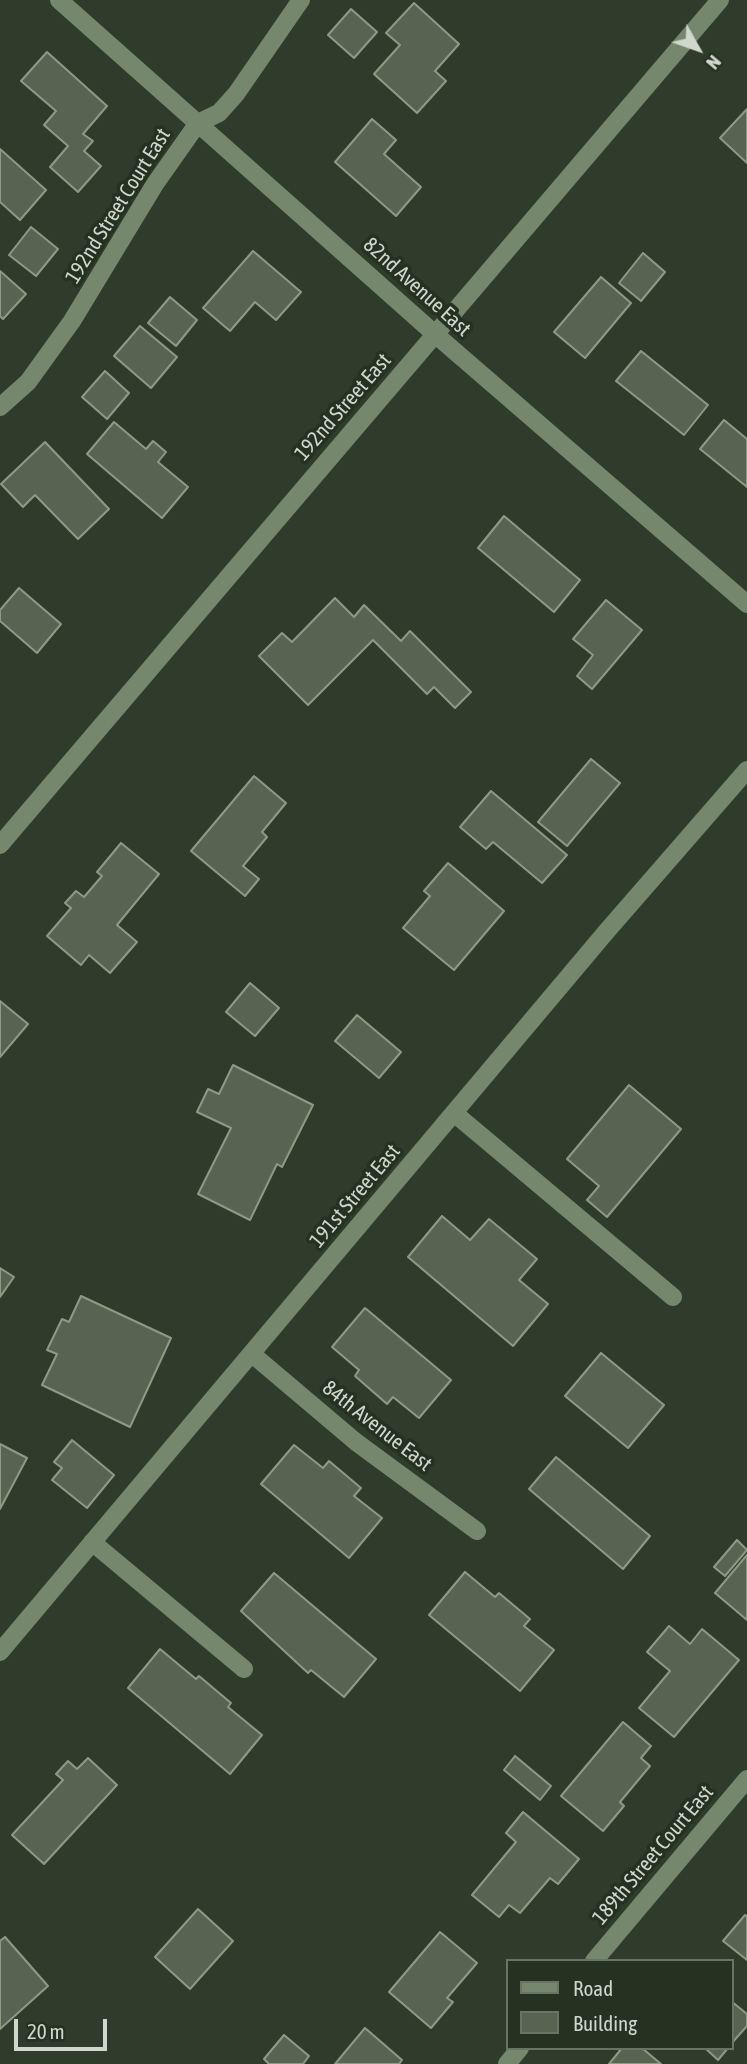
<!DOCTYPE html>
<html>
<head>
<meta charset="utf-8">
<style>
  body { margin:0 }
  #map { position:relative; width:747px; height:2064px; overflow:hidden; background:#303c2b; font-family:"Asap Condensed",sans-serif }
  canvas { display:block }
  .legend { position:absolute; left:506px; top:1959px; width:228px; height:91px; box-sizing:border-box; background:#263221; border:2px solid #6a7466; margin:0; padding:9px 12px; list-style:none; font-size:21px; color:#d0d8cd }
  .legend li { display:flex; align-items:center; gap:14px; height:35px }
  .legend b { width:35px; border:2px solid #6a7466 }
  .north { position:absolute; left:663px; top:14px; width:70px; height:70px; -webkit-text-stroke:5px #263221; paint-order:stroke; rotate:130deg; font-size:19px; font-weight:700; line-height:28px; text-align:center; color:#d0d8cd }
  .north::after { content:''; display:block; margin:auto; width:24px; height:32px; background:#d0d8cd; clip-path:polygon(50% 0,100% 100%,50% 72%,0 100%) }
  .scale { position:absolute; left:14px; top:2019px; width:93px; height:32px; box-sizing:border-box; border:4px solid #d0d8cd; border-top:0; padding-left:9px; font-size:21px; line-height:24px; white-space:nowrap; color:#d0d8cd; -webkit-text-stroke:5px #263221; paint-order:stroke }
</style>
</head>
<body>
<div id="map">
<canvas width="747" height="2064"></canvas>
<ul class="legend">
<li><b style="height:9px;background:#75886e"></b>Road</li>
<li><b style="height:19px;background:#576451"></b>Building</li>
</ul>
<div class="north">N</div>
<div class="scale">20 m</div>
</div>
<script>
const ctx = document.querySelector('canvas').getContext('2d');
ctx.lineJoin = 'round';
function fill(path, color) {
  ctx.fillStyle = color;
  ctx.fill(path, 'evenodd');
}
function shape(rows) {
  const path = new Path2D();
  for (const r of rows) {
    path.moveTo(r[0], r[1]);
    for (let i = 2; i < r.length; i += 2) path.lineTo(r[i], r[i + 1]);
  }
  return path;
}
function strokePath(path, color, width, dash) {
  ctx.strokeStyle = color;
  ctx.lineWidth = width;
  ctx.lineCap = dash ? 'butt' : 'round';
  ctx.setLineDash(dash || []);
  ctx.stroke(path);
}
function label(font, color, halo, rows, align = 'center') {
  ctx.font = font + ' "Asap Condensed",sans-serif';
  ctx.lineWidth = 7;
  ctx.setLineDash([]);
  ctx.textBaseline = 'middle';
  ctx.strokeStyle = halo;
  ctx.fillStyle = color;
  for (const [text, x, y, turn = 0] of rows) {
    ctx.save();
    ctx.translate(x, y);
    ctx.rotate((+turn || 0) * Math.PI / 180);
    ctx.textAlign = isNaN(turn) ? turn : align;
    if (halo) ctx.strokeText(text, 0, 0);
    ctx.fillText(text, 0, 0);
    ctx.restore();
  }
}
const building = shape([
  [414,3,459,44,435,71,446,81,417,113,374,74,400,45,386,33,414,3],
  [351,9,377,32,354,58,328,35,351,9],
  [47,52,107,106,83,134,93,141,84,151,101,166,78,192,50,167,68,146,44,125,56,111,21,81,47,52],
  [747,109,747,163,720,138,747,109],
  [372,119,396,140,384,154,421,187,396,216,335,162,372,119],
  [0,149,46,190,20,220,0,202,0,149],
  [31,227,58,249,36,276,9,255,31,227],
  [253,251,301,292,276,320,255,302,230,331,203,308,253,251],
  [643,253,665,272,641,301,619,283,643,253],
  [0,271,26,294,3,319,0,316,0,271],
  [601,277,631,303,585,358,554,332,601,277],
  [170,297,197,320,176,346,148,323,170,297],
  [140,326,177,357,151,388,114,356,140,326],
  [641,351,708,405,684,435,616,381,641,351],
  [105,371,129,393,107,419,82,397,105,371],
  [724,420,747,439,747,487,700,449,724,420],
  [114,422,146,449,153,441,166,452,158,462,188,487,162,518,87,454,114,422],
  [45,442,109,509,78,539,35,495,23,507,1,484,45,442],
  [504,516,580,580,554,612,478,548,504,516],
  [19,588,61,624,37,653,0,621,0,610,19,588],
  [335,598,354,617,364,605,401,641,410,631,471,692,455,708,434,687,427,694,373,640,308,705,259,656,282,633,292,642,335,598],
  [606,600,642,630,592,689,577,676,593,655,573,639,606,600],
  [591,759,620,783,567,846,538,822,591,759],
  [254,776,286,803,262,832,267,837,243,866,259,879,245,896,191,851,254,776],
  [491,791,567,855,542,883,493,842,486,849,460,827,491,791],
  [121,843,159,874,117,925,137,942,110,973,89,955,81,965,47,936,71,908,65,903,76,891,84,897,102,876,97,872,121,843],
  [448,863,504,911,454,970,403,928,430,896,424,891,448,863],
  [250,983,279,1008,255,1036,226,1012,250,983],
  [0,1001,28,1024,0,1057,0,1001],
  [357,1015,401,1052,379,1078,335,1041,357,1015],
  [233,1065,313,1105,282,1167,277,1164,250,1220,198,1194,231,1128,197,1112,208,1089,219,1094,233,1065],
  [629,1085,681,1129,607,1217,587,1200,599,1186,567,1159,629,1085],
  [442,1216,470,1240,489,1219,537,1259,519,1280,548,1304,513,1346,408,1257,442,1216],
  [0,1268,14,1277,0,1297,0,1268],
  [81,1296,171,1338,130,1427,42,1385,57,1354,47,1350,62,1319,69,1322,81,1296],
  [365,1308,451,1380,419,1418,393,1397,387,1404,355,1376,359,1370,332,1347,365,1308],
  [601,1353,664,1405,628,1448,565,1396,601,1353],
  [72,1440,114,1475,87,1508,52,1480,62,1468,54,1462,72,1440],
  [0,1444,27,1458,0,1509,0,1444],
  [294,1445,323,1468,329,1461,361,1488,354,1496,382,1518,349,1558,261,1484,294,1445],
  [556,1457,650,1536,623,1569,529,1489,556,1457],
  [737,1540,747,1550,725,1576,714,1567,737,1540],
  [747,1555,747,1620,715,1593,747,1555],
  [465,1572,495,1597,499,1593,530,1619,524,1626,554,1650,520,1691,429,1615,465,1572],
  [274,1573,376,1659,344,1697,311,1670,308,1673,241,1611,274,1573],
  [669,1626,690,1644,702,1629,739,1660,674,1737,639,1708,670,1671,647,1652,669,1626],
  [160,1649,196,1679,199,1676,231,1703,228,1707,262,1735,230,1774,128,1688,160,1649],
  [623,1722,651,1746,641,1758,650,1766,620,1802,624,1806,603,1831,561,1796,623,1722],
  [515,1756,551,1786,540,1800,504,1770,515,1756],
  [88,1758,117,1785,44,1864,12,1835,63,1780,56,1774,68,1761,77,1769,88,1758],
  [523,1812,579,1859,558,1884,550,1878,520,1913,509,1905,499,1917,472,1895,516,1842,506,1833,523,1812],
  [198,1909,233,1941,190,1989,155,1957,198,1909],
  [745,1915,747,1916,747,1960,723,1941,745,1915],
  [440,1932,477,1963,447,1998,453,2002,431,2028,389,1992,440,1932],
  [5,1937,48,1986,0,2029,0,1941,5,1937],
  [731,2001,747,2014,747,2026,731,2044,731,2001],
  [365,2028,402,2060,399,2064,335,2064,365,2028],
  [284,2035,309,2056,303,2064,269,2064,264,2059,284,2035],
  [622,2048,642,2048,661,2064,609,2064,622,2048],
  [705,2048,728,2048,718,2060,705,2048]
]);
fill(building, '#576451');
strokePath(building, '#8c9b86', 2);
strokePath(shape([
  [59,0,436,335,747,604],
  [0,407,28,382,72,321,155,184,198,123,219,113,236,94,301,0],
  [0,845,720,0],
  [454,1113,673,1297],
  [252,1354,356,1442,477,1531],
  [92,1542,244,1669],
  [0,1652,606,932,747,770],
  [594,1961,747,1779],
  [507,2064,520,2048]
]), '#75886e', 18);
label('21px', '#d0d8cd', '#263221', [
  ["192nd Street Court East",118,206,-58],
  ["82nd Avenue East",417,287,42],
  ["192nd Street East",343,407,-49],
  ["191st Street East",355,1196,-50],
  ["84th Avenue East",377,1426,38],
  ["189th Street Court East",653,1855,-50]
]);
</script>
</body>
</html>
